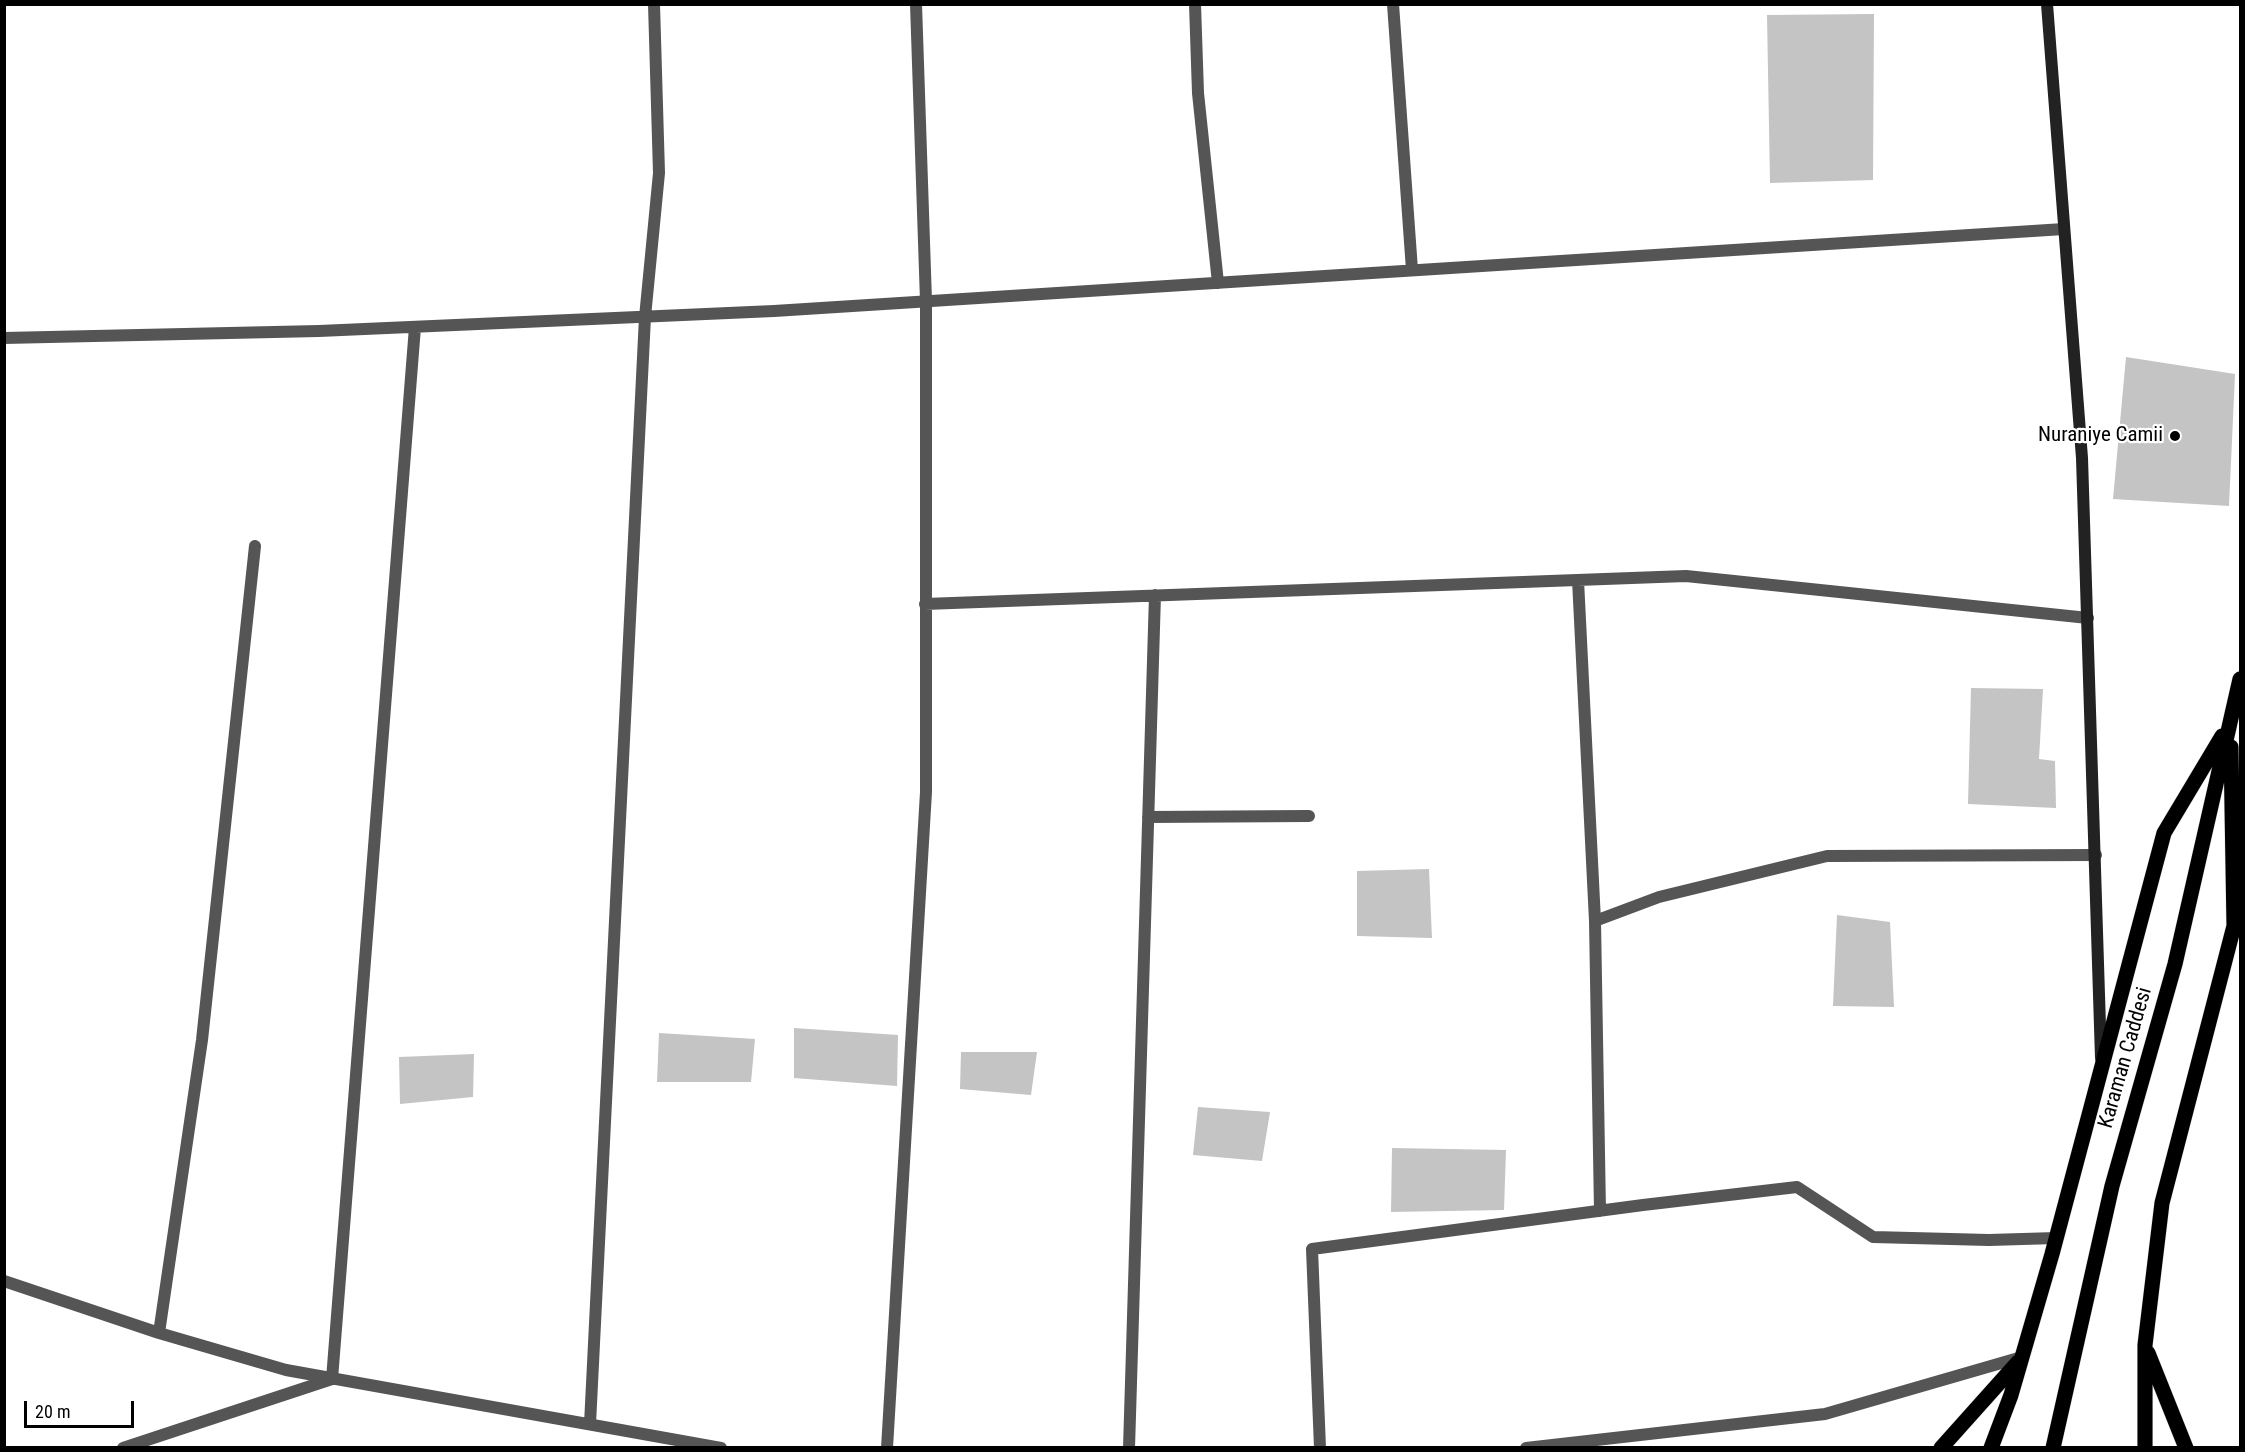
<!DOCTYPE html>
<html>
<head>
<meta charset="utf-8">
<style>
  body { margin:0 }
  #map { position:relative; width:2245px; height:1452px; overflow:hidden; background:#fff; font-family:"Roboto Condensed",sans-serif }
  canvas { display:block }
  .frame { position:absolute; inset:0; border:6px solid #000; pointer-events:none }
  .scale { position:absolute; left:24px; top:1401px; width:110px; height:27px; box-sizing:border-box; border:3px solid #000; border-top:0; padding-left:8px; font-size:18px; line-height:21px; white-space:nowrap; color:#000; -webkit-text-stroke:4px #fff; paint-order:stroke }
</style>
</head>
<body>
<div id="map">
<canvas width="2245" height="1452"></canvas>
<div class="frame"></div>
<div class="scale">20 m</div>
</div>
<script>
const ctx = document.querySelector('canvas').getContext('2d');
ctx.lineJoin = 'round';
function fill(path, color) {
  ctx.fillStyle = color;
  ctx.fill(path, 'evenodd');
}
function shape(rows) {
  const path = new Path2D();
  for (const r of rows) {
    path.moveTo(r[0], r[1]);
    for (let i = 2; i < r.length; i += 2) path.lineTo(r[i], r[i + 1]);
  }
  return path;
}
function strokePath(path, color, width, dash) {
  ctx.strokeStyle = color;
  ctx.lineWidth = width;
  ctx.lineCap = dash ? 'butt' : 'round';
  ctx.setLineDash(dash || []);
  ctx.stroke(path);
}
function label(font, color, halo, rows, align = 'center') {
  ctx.font = font + ' "Roboto Condensed",sans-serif';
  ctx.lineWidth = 4.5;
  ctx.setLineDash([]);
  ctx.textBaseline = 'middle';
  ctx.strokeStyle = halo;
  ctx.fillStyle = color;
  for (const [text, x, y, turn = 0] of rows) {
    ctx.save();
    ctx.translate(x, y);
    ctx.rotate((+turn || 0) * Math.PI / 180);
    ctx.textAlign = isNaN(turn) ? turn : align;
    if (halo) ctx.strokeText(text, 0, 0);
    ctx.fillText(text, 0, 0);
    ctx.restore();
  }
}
fill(shape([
  [1874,14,1873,180,1770,183,1767,15],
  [2126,357,2235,374,2229,506,2113,499],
  [1971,688,2043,689,2039,759,2055,761,2056,808,1968,804],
  [1429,869,1432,938,1357,936,1357,871],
  [1837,915,1890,922,1894,1007,1833,1006],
  [794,1028,898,1035,897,1086,794,1078],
  [659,1033,755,1039,751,1082,657,1082],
  [961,1052,1037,1052,1031,1095,960,1089],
  [474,1054,473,1097,400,1104,399,1057],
  [1198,1107,1270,1112,1262,1161,1193,1155],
  [1392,1148,1506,1150,1504,1210,1391,1212]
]), '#c4c4c4');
const primary = shape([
  [2148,1353,2186,1448],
  [1941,1448,2018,1362],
  [1991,1448,2011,1395,2052,1254,2164,833,2222,736],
  [2053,1448,2112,1186,2175,964,2240,679],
  [2145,1448,2145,1345,2162,1203,2234,926,2231,747]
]);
strokePath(primary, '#dbdbdb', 16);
strokePath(shape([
  [1195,4,1198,93,1218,283],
  [1393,4,1412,270],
  [4,338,319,331,774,311,2064,229],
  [1578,580,1595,921,1600,1211],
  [925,604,1686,576,2088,618],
  [1148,817,1309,816],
  [1595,921,1659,897,1827,856,2096,855],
  [4,1281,159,1333,286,1370,721,1448],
  [159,1333,202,1040,255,546],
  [590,1424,645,317,659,173,654,4],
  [123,1448,332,1379,415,327],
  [887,1448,926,792,926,301,916,4],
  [1129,1448,1155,595],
  [1320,1448,1312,1249,1643,1205,1797,1187,1873,1237,1989,1240,2056,1238],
  [1526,1448,1825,1414,2022,1357]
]), '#555', 12);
strokePath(shape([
  [2047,4,2082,458,2101,1058]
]), '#222', 12);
strokePath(primary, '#000', 15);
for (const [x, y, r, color] of [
  [2175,436,6,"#000"]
]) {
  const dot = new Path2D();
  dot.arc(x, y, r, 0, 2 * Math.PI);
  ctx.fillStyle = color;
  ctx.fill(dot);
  strokePath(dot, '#fff', 2);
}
label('21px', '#000', '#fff', [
  ["Nuraniye Camii",2163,436]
], 'right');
label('21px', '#000', '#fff', [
  ["Karaman Caddesi",2126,1058,-74]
]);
</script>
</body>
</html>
